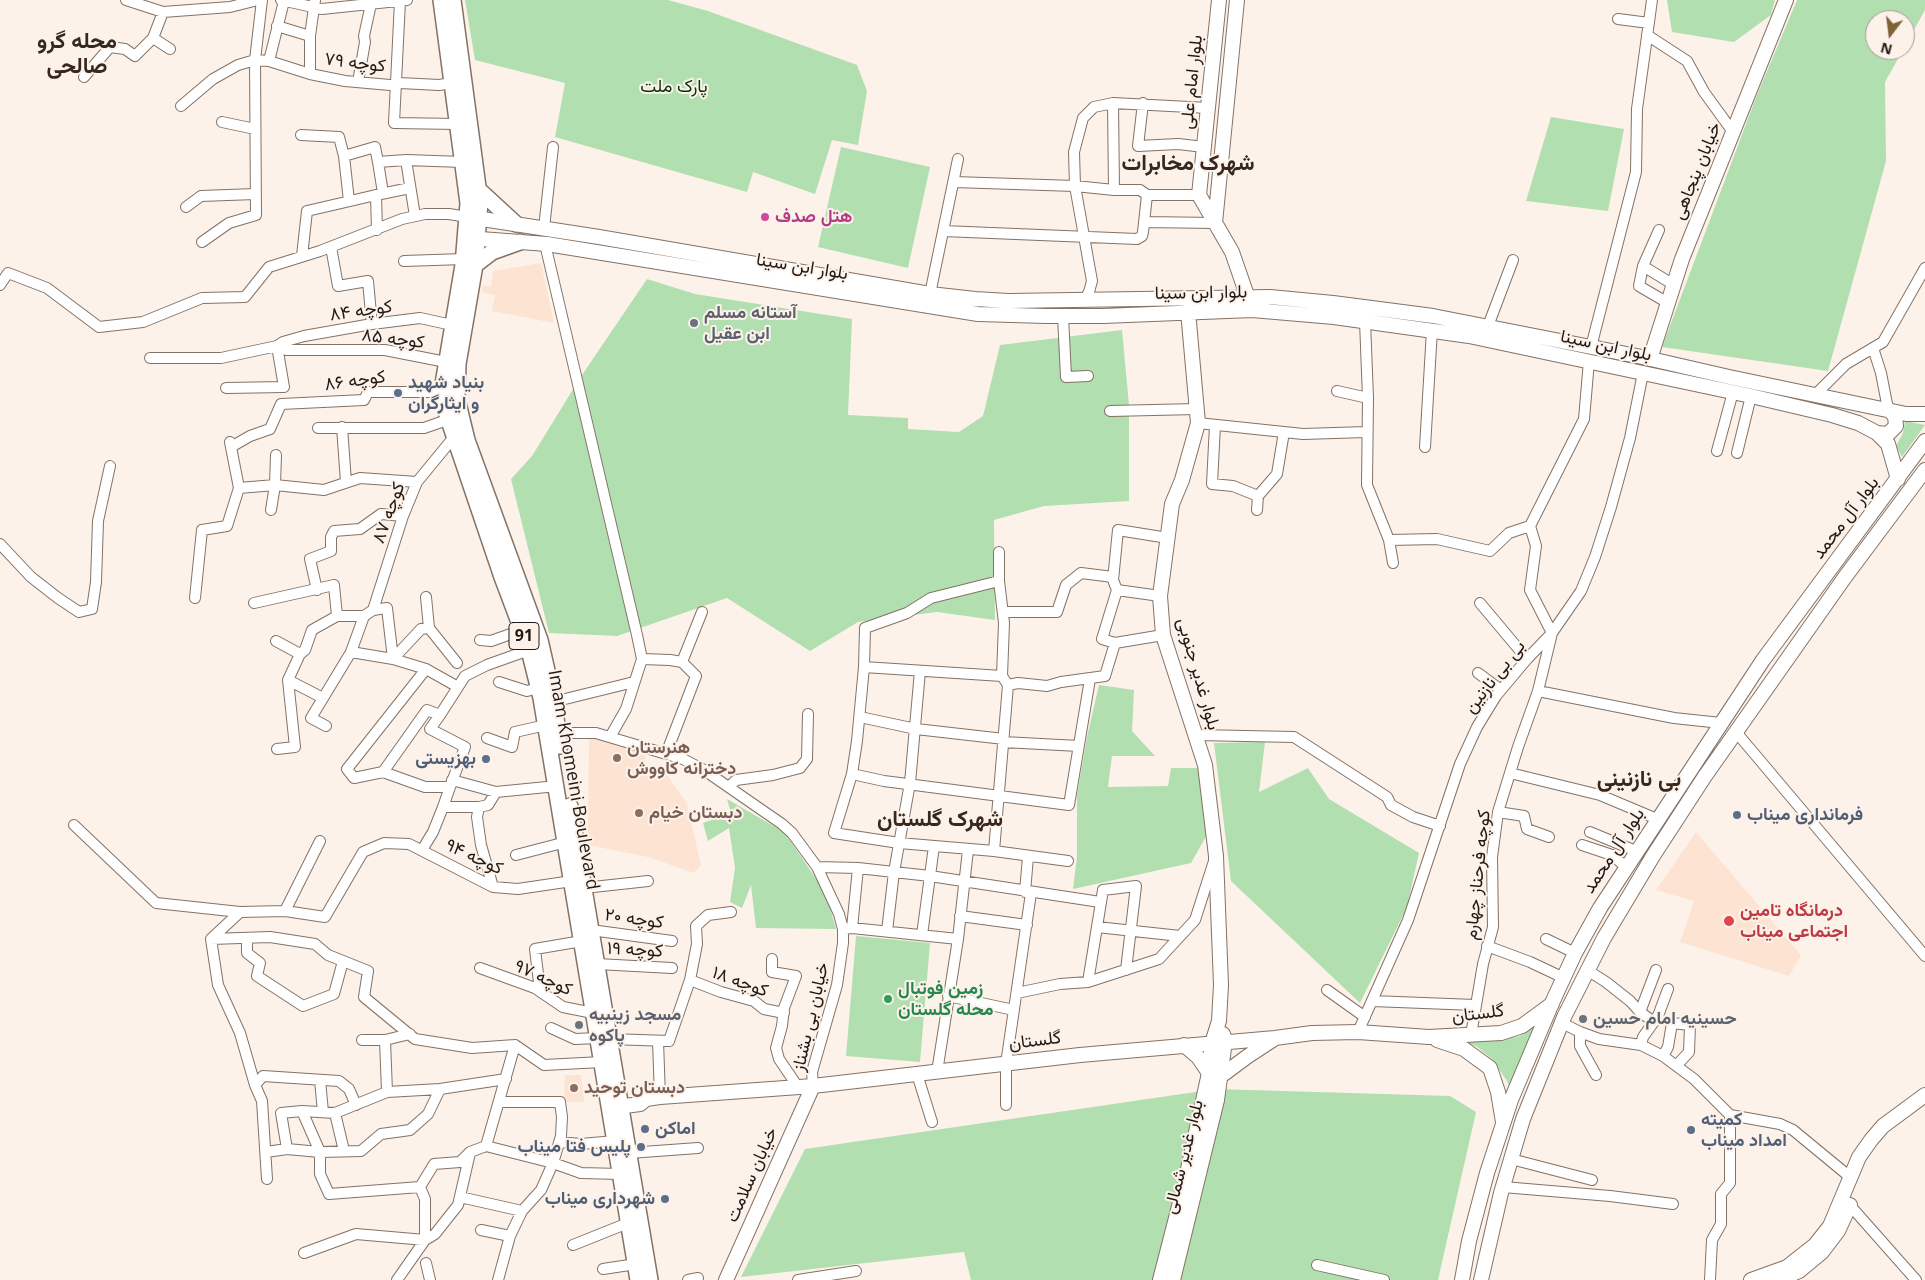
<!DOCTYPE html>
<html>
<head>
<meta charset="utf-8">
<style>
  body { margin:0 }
  #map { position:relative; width:1925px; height:1280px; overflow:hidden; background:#fdf2ea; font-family:"Open Sans",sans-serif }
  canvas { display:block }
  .north { position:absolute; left:1865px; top:10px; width:50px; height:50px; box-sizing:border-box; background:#fdf2ea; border:1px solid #a59b95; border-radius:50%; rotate:195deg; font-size:14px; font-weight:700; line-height:20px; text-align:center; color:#201915 }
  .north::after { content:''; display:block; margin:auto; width:18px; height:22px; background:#7d6335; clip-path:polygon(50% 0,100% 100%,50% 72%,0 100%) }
</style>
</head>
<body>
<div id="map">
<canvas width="1925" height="1280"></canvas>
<div class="north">N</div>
</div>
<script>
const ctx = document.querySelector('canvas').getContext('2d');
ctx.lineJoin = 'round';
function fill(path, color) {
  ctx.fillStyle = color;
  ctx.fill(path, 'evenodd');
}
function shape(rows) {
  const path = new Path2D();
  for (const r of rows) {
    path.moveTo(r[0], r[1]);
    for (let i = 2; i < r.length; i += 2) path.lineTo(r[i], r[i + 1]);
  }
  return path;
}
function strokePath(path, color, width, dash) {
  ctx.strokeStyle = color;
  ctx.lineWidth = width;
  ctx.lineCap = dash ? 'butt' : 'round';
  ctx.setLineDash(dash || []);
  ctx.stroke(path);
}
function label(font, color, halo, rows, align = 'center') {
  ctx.font = font + ' "Open Sans",Vazirmatn,sans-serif';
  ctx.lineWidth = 4;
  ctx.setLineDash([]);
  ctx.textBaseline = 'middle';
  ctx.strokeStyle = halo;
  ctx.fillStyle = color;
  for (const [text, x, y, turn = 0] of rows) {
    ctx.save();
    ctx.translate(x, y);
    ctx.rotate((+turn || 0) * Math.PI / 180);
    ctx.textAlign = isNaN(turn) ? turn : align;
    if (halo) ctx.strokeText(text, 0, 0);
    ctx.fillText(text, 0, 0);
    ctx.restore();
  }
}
fill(shape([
  [541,263,554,323,492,311,495,295,482,292,483,286,491,286,493,271],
  [589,738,609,741,646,752,644,766,662,767,687,804,701,865,694,873,648,857,588,845],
  [1696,832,1801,955,1789,976,1680,942,1694,901,1656,890],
  [565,1075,581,1075,584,1102,564,1102]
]), '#fde3d1');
fill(shape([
  [465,0,668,0,708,11,857,65,867,91,858,145,832,140,815,194,753,172,747,192,555,137,565,83,475,60],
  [1667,0,1775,0,1771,15,1734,42,1672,32],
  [1797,0,1925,0,1925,10,1905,46,1905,20,1875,20,1875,50,1903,50,1885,82,1886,161,1828,371,1662,347,1757,95],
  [1551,117,1624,129,1608,211,1526,201],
  [841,147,930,167,908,268,818,247],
  [647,279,695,294,852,319,848,415,908,418,908,429,959,432,983,416,1000,345,1122,330,1129,405,1129,501,1044,506,994,520,995,620,937,612,858,622,810,651,727,598,617,636,549,633,511,479,532,456,580,378],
  [1905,421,1925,425,1902,457,1896,446,1903,433],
  [1099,685,1134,690,1132,731,1155,756,1112,756,1108,787,1168,786,1171,768,1200,768,1208,833,1191,863,1073,889,1077,857,1077,796,1087,737],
  [1265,742,1259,792,1308,768,1329,799,1419,853,1407,907,1360,1003,1231,881,1214,743],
  [727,799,784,832,826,893,836,929,756,928,751,885,742,908,730,902,735,868,729,828,708,841,703,823,731,813],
  [856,936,930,943,920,1062,846,1056],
  [1535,1024,1510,1088,1507,1081,1492,1059,1476,1046,1460,1041,1497,1040,1520,1036],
  [1216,1089,1450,1096,1476,1112,1438,1280,971,1280,964,1252,741,1277,805,1149]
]), '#b1dfb0');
const street = shape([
  [126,0,163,12,230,7,258,0],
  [281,0,322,9,407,0],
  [400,1,394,123,458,124],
  [1618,19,1649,23],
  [277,26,310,36],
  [1647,35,1687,61,1704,92,1733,132],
  [153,38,170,49],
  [269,61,284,1],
  [310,74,310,36,315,0],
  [84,77,110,47,125,49,135,56,153,38,163,12],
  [358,82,365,42,364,36,371,4],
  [1113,103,1114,190],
  [1143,103,1138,146,1178,144,1204,147],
  [181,106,213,79,238,65,255,60,262,0],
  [222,122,255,129],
  [301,135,339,137,344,156,349,201],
  [344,156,375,147,378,162],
  [406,160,415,216],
  [954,182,1075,186,1114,190,1140,190,1147,195,1199,195],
  [383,193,378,162,406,160,463,162],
  [186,207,201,196,255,194],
  [1144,222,1215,223],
  [544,228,553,147],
  [377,230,376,195,410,188],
  [943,231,1137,239,1142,236,1143,232,1147,195],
  [202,242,229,223,256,215,255,60,269,61,310,74,345,81,390,85,400,83,439,85,452,83],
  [545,244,637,635,642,659],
  [331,247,338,286,368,281,372,324],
  [302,256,307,211,376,195],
  [404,261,464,259],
  [1643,266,1659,230],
  [0,285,8,273,47,288,99,327,143,322,202,298,245,297,269,267,320,251,402,219,425,214,449,214,467,217],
  [930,294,958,159],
  [1084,301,1089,292,1092,281,1075,186,1074,152,1083,118,1094,107,1113,103,1208,108],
  [1668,303,1639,286,1643,266,1674,285],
  [1063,316,1066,377,1088,376],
  [1365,321,1368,398,1367,485,1389,540,1393,563],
  [1488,326,1513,260],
  [277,346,286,350,385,350,446,362],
  [1591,347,1636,172,1637,109,1652,0],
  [1873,348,1881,373,1888,409],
  [150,358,221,358,277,346,283,342,304,336,372,324,420,318,452,325],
  [226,388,284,387,277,346],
  [1337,391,1368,398],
  [1815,395,1846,364,1883,342,1925,268],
  [1110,411,1197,409],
  [1198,423,1303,434,1366,432],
  [1215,425,1212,484,1233,486,1258,496],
  [342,427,346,482],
  [318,428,424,428,447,420],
  [230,442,239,488],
  [231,447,250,436,270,429,281,404,364,400,368,392,431,392,443,390],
  [1425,447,1432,330],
  [1717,451,1733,392],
  [1737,453,1751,396],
  [271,510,275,485,324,490,360,478,417,482],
  [1257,510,1258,496,1277,474,1284,432],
  [1389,540,1437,539,1490,551,1509,533,1530,526],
  [0,544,31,577,58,598,79,612,92,609,96,582,98,521,110,466],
  [999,581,931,598,907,613,865,628,864,667,857,741,852,774,834,833,899,843,994,851,1068,861],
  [317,590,310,559,331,551,331,537,334,531,360,529,381,514,403,516],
  [1117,590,1113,580,1118,530,1168,538],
  [426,597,429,628],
  [195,598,202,530,227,526,239,488,275,485,276,455],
  [254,603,334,585,337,616],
  [1480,603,1527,659],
  [373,610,403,516,417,482,454,437],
  [1003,612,1057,612,1066,585,1081,573,1113,577],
  [364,616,351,652,393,659,421,629,429,628,457,663],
  [480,640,491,641,522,630],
  [276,641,300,654],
  [1115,643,1102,639,1117,590,1160,596],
  [864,667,1002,676],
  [1478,673,1501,690],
  [499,682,527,691,539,688],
  [1008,685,1018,683,1047,686,1061,682,1105,676,1115,643,1163,635],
  [458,687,426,669,347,769,354,778,383,772,425,787,450,787,443,807,479,807,488,805,496,792,557,786],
  [1538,691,1674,718,1721,723],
  [323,698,288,680,300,654,305,650,312,630,337,616,364,616,373,610,387,608,393,659,426,669],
  [553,702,634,682],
  [440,715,465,676,487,665,529,650],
  [860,717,916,729,1004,739],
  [326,726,311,718,351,652],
  [1736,732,1925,956],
  [558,733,596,733,683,759,704,770,782,824,792,833,817,867,839,914,843,929,843,943,837,985,812,1072,813,1086],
  [1196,735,1294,737,1387,797,1391,805,1413,817,1440,826],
  [610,737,626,709,642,659,670,660,682,662,702,612],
  [487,738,512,747,515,732,546,725],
  [1003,742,1079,746],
  [277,749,295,747,288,680],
  [666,754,696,676,682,662],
  [383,772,427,710,440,715,430,729,465,747,450,787],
  [1510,773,1600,795,1657,819],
  [852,774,884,781,1069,805,1090,679],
  [452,780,496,792],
  [729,787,736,780,773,775,800,768,807,759,808,714],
  [479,807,477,817,481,845,493,887],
  [1498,812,1524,816,1527,829,1549,837],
  [74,825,156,903,240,912,285,911,325,917,363,852,384,843,409,844,493,887,518,889,572,881],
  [1590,832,1636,851],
  [1582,845,1612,855,1626,867],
  [422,850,433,832,443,807],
  [994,851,1008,685,1002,676,1004,623,999,581,999,552],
  [516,855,566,842],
  [817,867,858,868,930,876,1100,902],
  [584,888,648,881],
  [1025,892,1028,857],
  [285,911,320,841],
  [960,916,1027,925],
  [1097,927,1180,936],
  [852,928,858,868],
  [843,929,852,928,958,939],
  [591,930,672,941],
  [887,931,894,872,910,783,920,671],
  [922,935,934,846],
  [247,938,247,953,260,963,257,976,303,1006,334,994,343,961],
  [211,939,240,912],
  [1546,939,1575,953],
  [1487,946,1530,962,1564,978],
  [772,959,772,972,796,976,784,1008,782,1026,776,1048,779,1059,798,1087],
  [597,964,672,968],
  [480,968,535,988,563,1007,593,1013],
  [1587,970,1606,982,1630,1001,1640,1012,1654,1022],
  [690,980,697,944,696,926,708,915,731,912],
  [1088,982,1103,890,1136,886,1126,970],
  [1327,990,1365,1017],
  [540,991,535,949,582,941],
  [1017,993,1060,984,1088,982,1159,959,1195,920,1214,861],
  [948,996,1014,1010],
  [1372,1001,1475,1005],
  [1640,1012,1656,970],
  [1562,1023,1580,1032,1599,1039,1641,1045,1663,1056,1694,1079,1730,1115,1780,1124,1793,1130,1850,1177],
  [551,1028,575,1039,598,1038],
  [1358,1032,1408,920,1460,764,1477,727,1496,696,1527,659,1552,633,1581,591,1595,557,1611,507,1630,438,1643,373],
  [1580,1032,1580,1046,1596,1075],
  [1471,1035,1483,964,1493,927,1492,857,1498,812,1518,747,1538,691,1552,633,1530,590,1536,546,1530,526,1584,419,1589,361],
  [610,1039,669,1041,690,980,721,992,754,1001,764,1009,784,1013],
  [362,1040,385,1040,410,1034],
  [385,1040,387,1092],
  [658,1041,660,1097],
  [515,1045,544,1065,602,1062],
  [1641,1045,1643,1037,1658,1016,1668,989],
  [1663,1056,1668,1047,1672,1023,1690,1025,1689,1052,1677,1065],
  [937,1072,958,939,968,850],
  [917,1074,932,1122],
  [320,1080,323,1112],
  [255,1085,240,1033,218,985,211,939,270,937,315,944,328,955,368,971,364,997,415,1039,472,1048,515,1045],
  [1006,1105,1006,1064,1031,893],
  [302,1111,281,1113,287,1149,320,1152,361,1151,381,1134,410,1130,428,1114,440,1089,506,1079],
  [335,1113,344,1151],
  [559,1142,581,1144,615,1141],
  [486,1146,515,1045],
  [266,1152,287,1149],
  [629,1153,698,1148],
  [1511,1159,1592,1180],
  [267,1179,262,1101,255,1085,263,1076,339,1081,349,1089,356,1105],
  [420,1187,329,1194,320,1174,320,1152,302,1111,335,1113,387,1092,440,1089],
  [1503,1187,1610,1196,1673,1204],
  [460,1197,522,1211],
  [1847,1202,1916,1280],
  [481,1230,510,1236],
  [573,1245,628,1223],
  [304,1253,356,1234,425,1240,425,1199,420,1187,434,1164,460,1162,470,1152,486,1146,553,1163,561,1136,562,1117,560,1102,499,1102],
  [426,1263,430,1280],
  [1317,1265,1384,1280],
  [603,1269,636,1264],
  [397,1280,425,1240,435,1234,458,1205,470,1153],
  [498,1280,510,1236,522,1211,541,1190,553,1163,581,1173,620,1174],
  [688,1280,698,1278],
  [798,1280,856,1271],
  [1710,1280,1712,1240,1721,1224,1721,1194,1730,1183,1730,1115]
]);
const secondary = shape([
  [1219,0,1199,195,1232,252,1250,304],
  [469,217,599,237,930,294,975,299,1008,301,1270,297,1333,303,1433,316,1642,357,1729,377,1906,414,1925,414],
  [1215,223,1237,0],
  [467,238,547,244,978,314,1046,316,1103,316,1252,310,1334,317,1469,336,1751,396,1832,415,1858,423,1877,433,1888,444,1898,479],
  [1650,359,1682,259,1786,0],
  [1877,433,1888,434,1896,426,1895,416,1888,409],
  [1437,1040,1464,1049,1490,1068,1498,1092,1503,1122],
  [1184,1045,1198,1057,1209,1073],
  [1221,1076,1248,1056,1274,1039],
  [610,1108,640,1104,646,1099,660,1097,813,1086,1080,1055,1275,1038,1312,1033,1358,1032,1429,1037,1501,1033,1522,1026,1552,1004],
  [726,1280,813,1086],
  [1160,1280,1185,1183,1209,1073,1212,1043,1219,1021,1221,985,1216,856,1205,765,1163,635,1160,596,1172,504,1182,480,1198,423,1188,311],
  [1173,1280,1217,1100,1225,1041,1223,1034],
  [1462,1280,1469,1241,1487,1173,1511,1100,1552,1003,1575,953,1600,908,1763,660,1925,441],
  [1481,1280,1501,1193,1523,1119,1564,1017,1604,938,1653,856,1705,776,1845,577,1925,470],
  [1751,1280,1787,1267,1815,1245,1830,1226,1859,1157,1871,1140,1883,1126,1925,1095],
  [1779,1280,1799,1271,1822,1252,1838,1231,1850,1205]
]);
const primary = shape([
  [441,0,468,203,463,265,443,384,443,403,502,577,528,646,541,698,638,1280],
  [453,0,480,202,475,265,458,364,457,399,467,440,540,640,553,697,560,746],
  [478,189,516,224],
  [475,265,492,252,520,242],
  [570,806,650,1280]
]);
strokePath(street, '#837266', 12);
strokePath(secondary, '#837266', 16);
strokePath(primary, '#837266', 18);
strokePath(street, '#fff', 10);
strokePath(secondary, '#fff', 14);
strokePath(primary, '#fff', 15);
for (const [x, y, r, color] of [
  [765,217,5,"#d1479c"],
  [694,323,5,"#6b7280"],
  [398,393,5,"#5c6f8a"],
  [617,758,5,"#8d6e63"],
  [486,759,5,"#5c6f8a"],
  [639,813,5,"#8d6e63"],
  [1737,815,5,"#5c6f8a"],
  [1729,921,6,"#e0444e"],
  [888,999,5,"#2e9e5b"],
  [1583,1019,5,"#6b7280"],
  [579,1025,5,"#6b7280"],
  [574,1088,5,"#8d6e63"],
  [645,1129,5,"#5c6f8a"],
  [1691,1130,5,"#5c6f8a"],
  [641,1147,5,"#5c6f8a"],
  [665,1199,5,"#5c6f8a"]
]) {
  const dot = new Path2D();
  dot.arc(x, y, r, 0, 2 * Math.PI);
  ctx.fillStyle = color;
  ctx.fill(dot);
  strokePath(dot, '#fdf2ea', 2);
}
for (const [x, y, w] of [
  [524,636,30]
]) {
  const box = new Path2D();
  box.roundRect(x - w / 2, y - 13.5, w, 27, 4);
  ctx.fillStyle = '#fdf2ea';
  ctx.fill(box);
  strokePath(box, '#201915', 1);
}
label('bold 16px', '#201915', null, [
  ["91",524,636]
]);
label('18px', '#201915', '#fdf2ea', [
  ["کوچه ۷۹",355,63,7],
  ["بلوار امام علی",1192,82,-84],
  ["خیابان پنجاهی",1697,171,-68],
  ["بلوار ابن سینا",802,267,9],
  ["بلوار ابن سینا",1201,293,-1],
  ["کوچه ۸۴",361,311,-8],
  ["کوچه ۸۵",393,339,7],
  ["بلوار ابن سینا",1606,346,12],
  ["کوچه ۸۶",355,381,-8],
  ["کوچه ۸۷",389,513,-70],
  ["بلوار آل محمد",1846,518,-53],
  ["بلوار غدیر جنوبی",1198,674,74],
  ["بی بی نازنین",1495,677,-52],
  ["Imam Khomeini Boulevard",573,780,80],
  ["بلوار آل محمد",1614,851,-57],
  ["کوچه ۹۴",474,857,25],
  ["کوچه فرحناز چهارم",1478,875,-84],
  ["کوچه ۲۰",634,919,8],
  ["کوچه ۱۹",635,950,3],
  ["کوچه ۹۷",543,978,25],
  ["کوچه ۱۸",740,982,20],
  ["گلستان",1478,1014,-7],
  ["خیابان بی بشناز",811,1017,-77],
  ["گلستان",1035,1041,-7],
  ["بلوار غدیر شمالی",1184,1157,-76],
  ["خیابان سلامت",752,1175,-66]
]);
label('18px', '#0a330c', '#fdf2ea', [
  ["پارک ملت",674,87]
]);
label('bold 18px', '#b23c85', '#fdf2ea', [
  ["هتل صدف",775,217]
], 'left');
label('bold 18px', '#5b616d', '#fdf2ea', [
  ["آستانه مسلم",704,313],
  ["ابن عقیل",704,334],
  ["مسجد زینبیه",589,1015],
  ["پاکوه",589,1036],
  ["حسینیه امام حسین",1593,1019]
], 'left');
label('bold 18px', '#4e5e75', '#fdf2ea', [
  ["بنیاد شهید",408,383],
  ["و ایثارگران",408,404],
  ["بهزیستی",476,759,"right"],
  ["فرمانداری میناب",1747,815],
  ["کمیته",1701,1120],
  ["امداد میناب",1701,1141],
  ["اماکن",655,1129],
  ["پلیس فتا میناب",631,1147,"right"],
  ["شهرداری میناب",655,1199,"right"]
], 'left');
label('bold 18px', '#785e54', '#fdf2ea', [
  ["هنرستان",627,748],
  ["دخترانه کاووش",627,769],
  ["دبستان خیام",649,813],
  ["دبستان توحید",584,1088]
], 'left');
label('bold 18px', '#be3a42', '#fdf2ea', [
  ["درمانگاه تامین",1740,911],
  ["اجتماعی میناب",1740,932]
], 'left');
label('bold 18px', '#27864d', '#fdf2ea', [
  ["زمین فوتبال",898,989],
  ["محله گلستان",898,1010]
], 'left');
label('bold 22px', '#36281e', '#fdf2ea', [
  ["محله گرو",77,42],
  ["صالحی",77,67],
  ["شهرک مخابرات",1188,164],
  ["بی نازنینی",1639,780],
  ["شهرک گلستان",940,820]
]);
</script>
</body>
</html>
